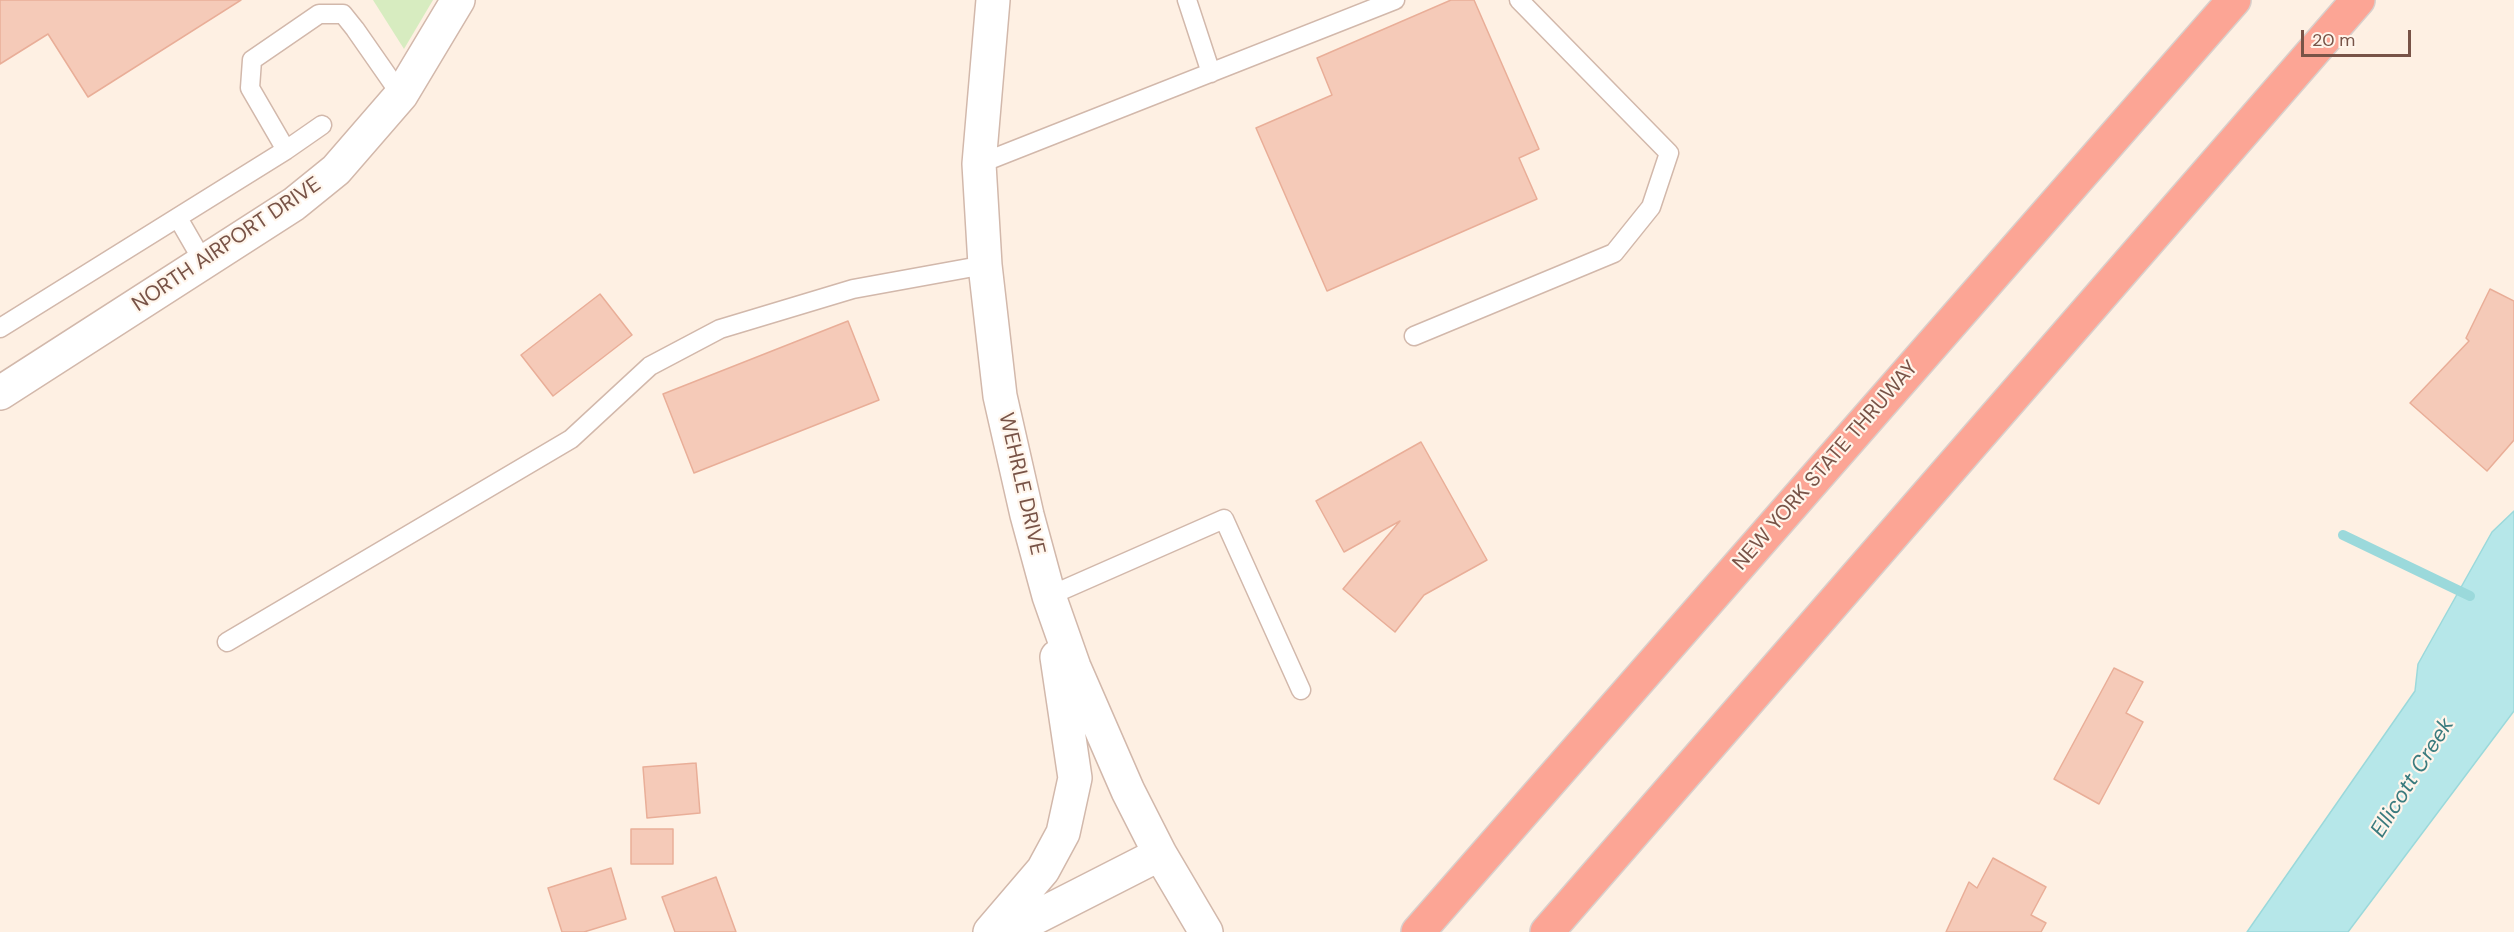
<!DOCTYPE html>
<html>
<head>
<meta charset="utf-8">
<style>
  body { margin:0 }
  #map { position:relative; width:2514px; height:932px; overflow:hidden; background:#fef0e3; font-family:"DM Sans",sans-serif }
  canvas { display:block }
  .scale { position:absolute; left:2301px; top:30px; width:110px; height:27px; box-sizing:border-box; border:3px solid #785347; border-top:0; padding-left:8px; font-size:18px; line-height:21px; white-space:nowrap; color:#785347; -webkit-text-stroke:4px #fff5eb; paint-order:stroke }
</style>
</head>
<body>
<div id="map">
<canvas width="2514" height="932"></canvas>
<div class="scale">20 m</div>
</div>
<script>
const ctx = document.querySelector('canvas').getContext('2d');
ctx.lineJoin = 'round';
function fill(path, color) {
  ctx.fillStyle = color;
  ctx.fill(path, 'evenodd');
}
function shape(rows) {
  const path = new Path2D();
  for (const r of rows) {
    path.moveTo(r[0], r[1]);
    for (let i = 2; i < r.length; i += 2) path.lineTo(r[i], r[i + 1]);
  }
  return path;
}
function strokePath(path, color, width, dash) {
  ctx.strokeStyle = color;
  ctx.lineWidth = width;
  ctx.lineCap = dash ? 'butt' : 'round';
  ctx.setLineDash(dash || []);
  ctx.stroke(path);
}
function label(font, color, halo, rows, align = 'center') {
  ctx.font = font + ' "DM Sans",sans-serif';
  ctx.lineWidth = 4.5;
  ctx.setLineDash([]);
  ctx.textBaseline = 'middle';
  ctx.strokeStyle = halo;
  ctx.fillStyle = color;
  for (const [text, x, y, turn = 0] of rows) {
    ctx.save();
    ctx.translate(x, y);
    ctx.rotate((+turn || 0) * Math.PI / 180);
    ctx.textAlign = isNaN(turn) ? turn : align;
    if (halo) ctx.strokeText(text, 0, 0);
    ctx.fillText(text, 0, 0);
    ctx.restore();
  }
}
fill(shape([
  [373,0,433,0,404,49]
]), '#d7ecc0');
const water = shape([
  [2514,511,2514,711,2348,932,2247,932,2415,691,2418,664,2492,532,2514,511]
]);
fill(water, '#b6e7e9');
strokePath(water, '#9bd9db', 1.5);
strokePath(shape([
  [2343,535,2470,596]
]), '#9bd9db', 10);
const building = shape([
  [0,0,241,0,88,97,48,34,0,64,0,0],
  [1451,0,1474,0,1539,149,1519,158,1537,199,1327,291,1256,128,1332,95,1317,58,1451,0],
  [2490,289,2514,301,2514,440,2487,471,2410,403,2469,341,2466,338,2490,289],
  [600,294,632,335,553,396,521,355,600,294],
  [848,321,879,400,694,473,663,394,848,321],
  [1421,442,1487,560,1424,595,1395,632,1343,589,1400,521,1344,552,1316,501,1421,442],
  [2114,668,2143,682,2126,713,2143,722,2099,804,2054,779,2114,668],
  [696,763,700,813,647,818,643,767,696,763],
  [631,829,673,829,673,864,631,864,631,829],
  [1993,858,2046,887,2031,915,2046,923,2041,932,1946,932,1969,882,1977,888,1993,858],
  [611,868,626,919,584,932,562,932,548,888,611,868],
  [716,877,736,932,675,932,662,897,716,877]
]);
fill(building, '#f5cab8');
strokePath(building, '#e9ae98', 1.5);
const service = shape([
  [1187,0,1211,73],
  [286,150,250,88,252,60,319,14,343,14,355,29,401,95],
  [979,164,1395,0],
  [178,218,204,263],
  [0,328,286,150,322,125],
  [1414,336,1614,253,1651,207,1669,153,1519,0],
  [1049,596,1224,519,1301,690],
  [227,642,571,439,650,366,720,329,853,289,985,265]
]);
const tertiary = shape([
  [993,0,979,164,985,265,1000,396,1027,515,1049,596,1074,667,1128,791,1160,854,1206,932],
  [0,393,294,204,336,170,401,95,458,0],
  [990,932,1043,870,1063,833,1075,778,1057,657],
  [1007,932,1160,854]
]);
const motorway = shape([
  [1418,932,2234,0],
  [1547,932,2358,0]
]);
strokePath(service, '#d2b8ab', 21);
strokePath(tertiary, '#d2b8ab', 36);
strokePath(motorway, '#d9cfcb', 36);
strokePath(service, '#fff', 18);
strokePath(tertiary, '#fff', 33);
strokePath(motorway, '#fca595', 33);
label('21px', '#785347', '#fff5eb', [
  ["NORTH AIRPORT DRIVE",227,245,-34],
  ["NEW YORK STATE THRUWAY",1826,466,-49],
  ["WEHRLE DRIVE",1021,484,77]
]);
label('italic 22px', '#3a7b7e', '#fff5eb', [
  ["Ellicott Creek",2413,778,-58]
]);
</script>
</body>
</html>
